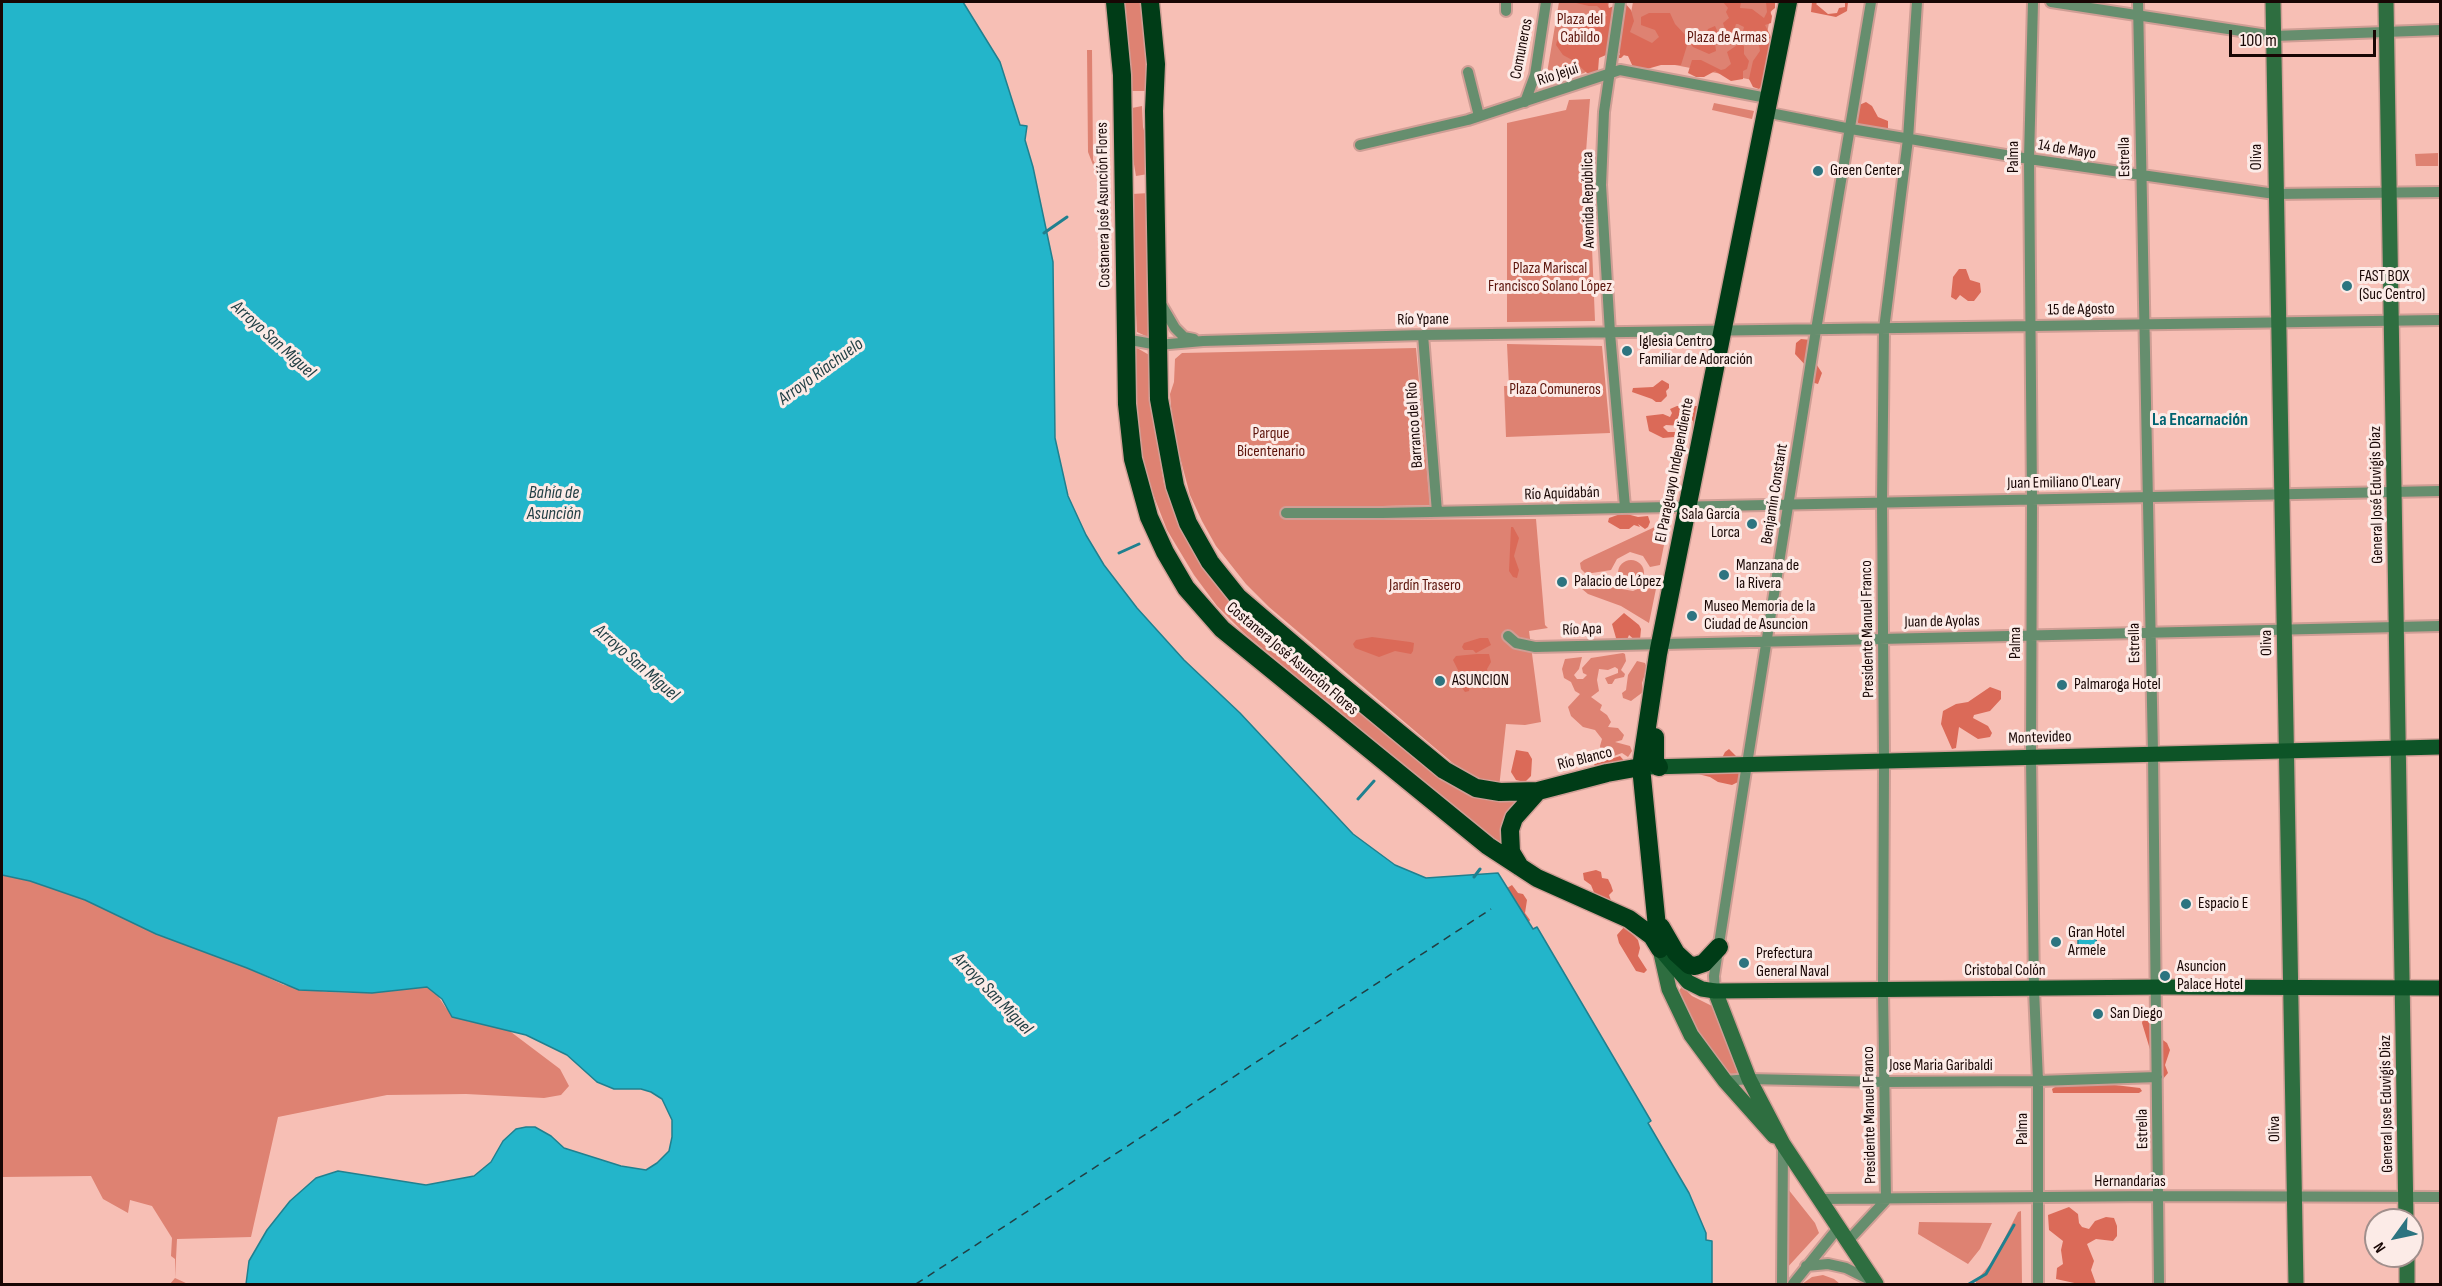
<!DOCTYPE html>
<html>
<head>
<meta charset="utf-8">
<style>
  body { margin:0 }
  #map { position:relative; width:2442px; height:1286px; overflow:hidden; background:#f7bfb5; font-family:"Sofia Sans Condensed",sans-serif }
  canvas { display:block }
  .frame { position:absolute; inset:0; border:3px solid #180604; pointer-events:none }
  .north { position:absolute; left:2364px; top:1208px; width:60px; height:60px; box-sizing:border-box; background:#fcebe7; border:2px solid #a18f8c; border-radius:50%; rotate:237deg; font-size:16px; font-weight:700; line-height:24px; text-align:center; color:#180604 }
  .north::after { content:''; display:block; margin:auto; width:21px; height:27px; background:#2d7480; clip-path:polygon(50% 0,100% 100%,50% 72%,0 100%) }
  .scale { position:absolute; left:2229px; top:30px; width:147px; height:27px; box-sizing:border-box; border:3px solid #180604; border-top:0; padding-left:8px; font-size:18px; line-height:21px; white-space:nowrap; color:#180604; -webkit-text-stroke:4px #fcebe7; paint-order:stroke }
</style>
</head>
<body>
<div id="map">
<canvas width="2442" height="1286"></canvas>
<div class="frame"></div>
<div class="north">N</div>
<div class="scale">100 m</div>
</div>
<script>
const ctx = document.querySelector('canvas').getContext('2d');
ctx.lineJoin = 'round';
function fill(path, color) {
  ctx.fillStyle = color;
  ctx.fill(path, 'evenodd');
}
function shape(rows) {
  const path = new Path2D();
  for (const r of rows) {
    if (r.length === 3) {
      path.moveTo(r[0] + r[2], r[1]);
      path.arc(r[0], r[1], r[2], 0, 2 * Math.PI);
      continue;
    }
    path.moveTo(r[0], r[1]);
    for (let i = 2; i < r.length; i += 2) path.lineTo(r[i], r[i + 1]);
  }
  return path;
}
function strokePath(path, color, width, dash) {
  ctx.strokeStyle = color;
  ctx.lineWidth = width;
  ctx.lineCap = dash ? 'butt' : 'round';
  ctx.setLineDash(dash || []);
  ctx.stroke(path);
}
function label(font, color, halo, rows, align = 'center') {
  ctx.font = font + ' "Sofia Sans Condensed",sans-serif';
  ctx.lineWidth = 6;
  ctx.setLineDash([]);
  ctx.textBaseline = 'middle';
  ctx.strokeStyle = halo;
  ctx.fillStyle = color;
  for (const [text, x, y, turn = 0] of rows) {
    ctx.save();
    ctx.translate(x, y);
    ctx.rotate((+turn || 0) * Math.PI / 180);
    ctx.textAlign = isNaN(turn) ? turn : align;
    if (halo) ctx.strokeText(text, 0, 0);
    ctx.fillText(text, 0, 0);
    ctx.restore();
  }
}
fill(shape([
  [1125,2,1145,2,1149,91,1130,91],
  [1559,2,1609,2,1600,56,1594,67,1584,73,1545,85],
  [1633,2,1773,2,1758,81,1623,55],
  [1087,50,1092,50,1093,160,1112,191,1095,170,1088,152],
  [1590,99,1586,152,1589,174,1595,321,1507,322,1507,123,1566,110,1569,100],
  [1714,103,1754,111,1752,119,1712,110],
  [1142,106,1143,127,1146,137,1148,174,1136,176,1130,141,1130,112,1132,108],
  [2438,153,2438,166,2416,166,2415,154],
  [1149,193,1150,338,1137,332,1136,314,1133,306,1132,194],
  [1507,344,1602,346,1610,433,1506,437,1504,386,1509,386],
  [1137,348,1151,356,1154,421,1164,484,1180,524,1205,567,1457,785,1490,800,1515,802,1507,811,1502,824,1502,848,1244,633,1217,606,1194,575,1167,530,1153,494,1142,455,1134,384,1134,350],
  [1416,348,1430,505,1337,507,1337,520,1536,519,1545,625,1548,628,1529,631,1541,722,1525,725,1506,724,1499,788,1486,784,1461,770,1269,607,1246,584,1216,546,1202,521,1190,495,1173,431,1170,394,1174,382,1175,359,1182,353],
  [1659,525,1668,525,1660,565,1650,567,1643,556,1630,552,1617,559,1611,570,1586,574,1581,569,1580,563,1584,560],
  [1631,573,13],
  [1650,576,1656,576,1658,579,1649,623,1621,606,1588,594,1582,589,1586,581,1613,579,1622,589,1633,591,1642,587],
  [1623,653,1625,654,1626,661,1621,670,1625,674,1624,677,1615,679,1612,684,1608,684,1605,678,1618,673,1618,669,1615,667,1608,670,1599,669,1597,680,1599,691,1591,697,1602,705,1600,710,1607,715,1611,722,1608,727,1618,728,1624,735,1622,740,1615,742,1630,746,1632,751,1628,757,1622,753,1614,756,1601,751,1600,746,1602,739,1595,730,1583,727,1571,716,1568,707,1580,694,1575,691,1571,682,1564,678,1562,669,1565,659,1582,657,1579,669,1574,675,1577,679,1583,679,1587,675,1583,673,1582,668,1591,658],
  [1637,661,1645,663,1647,668,1642,683,1643,692,1631,701,1623,698,1622,693,1626,690,1628,675],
  [2,875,30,881,85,900,156,934,247,968,284,985,327,992,372,993,427,987,436,993,446,1008,467,1021,507,1029,560,1069,569,1086,561,1095,544,1098,466,1094,387,1095,278,1117,251,1237,177,1239,175,1278,188,1284,170,1284,175,1278,175,1259,171,1256,172,1238,152,1206,130,1200,128,1213,103,1199,91,1176,2,1177],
  [1682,986,1692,996,1716,1008,1738,1074,1729,1078,1706,1045,1685,1007,1679,991],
  [1784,1184,1815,1223,1819,1233,1785,1270],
  [2021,1211,2022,1284,1976,1284,1976,1281,1993,1261,2018,1212],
  [1919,1222,1992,1223,1980,1249,1968,1264,1918,1234],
  [1823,1275,1834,1279,1840,1284,1802,1284,1812,1277]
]), '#de8272');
fill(shape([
  [1572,2,1607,2,1609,8,1624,2,1631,10,1634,21,1630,32,1652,43,1659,37,1655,30,1641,25,1641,17,1649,13,1670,13,1675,24,1689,39,1681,65,1661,65,1640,71,1633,67,1628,56,1624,55,1621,58,1617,58,1620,54,1616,48,1609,48,1606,55,1599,58,1598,71,1591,74,1587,73,1574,61,1563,55,1556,45,1557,41,1565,31,1577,32,1588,17,1596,19,1604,18,1607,15,1597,6,1589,6],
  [1723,2,1741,2,1740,8,1752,9,1764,18,1767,12,1766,2,1775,2,1775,8,1770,12,1772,16,1771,23,1765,25,1772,39,1762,86,1759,89,1753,87,1749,79,1753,61,1760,51,1758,39,1746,34,1743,31,1744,27,1738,24,1736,24,1733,33,1725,29,1723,23,1729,18,1726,12,1728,8],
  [1812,2,1818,2,1816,4,1828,14,1837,13,1839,8,1845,7,1845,3,1842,2,1848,2,1847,11,1836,17,1811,12],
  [1715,26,1720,37,1715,43,1716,51,1709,54,1693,47,1691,44,1693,41,1705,37,1708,29],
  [1740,43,1744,46,1744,54,1749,61,1747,69,1743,71,1743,79,1731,81,1715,71,1704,77,1696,77,1688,73,1692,60,1701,60,1721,70,1725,69,1731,64,1727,52],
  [1866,102,1872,106,1878,117,1888,121,1888,131,1859,124,1856,120,1857,106],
  [1959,269,1966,269,1970,280,1980,283,1981,292,1974,301,1968,301,1960,295,1956,300,1951,297,1953,277],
  [1801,339,1811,340,1815,362,1822,373,1818,384,1811,382,1807,367,1795,354,1796,343],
  [1662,380,1669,384,1669,388,1666,391,1667,396,1661,402,1656,402,1652,399,1632,392,1633,388,1653,387],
  [1677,406,1700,406,1696,434,1692,434,1693,421,1687,417,1682,426,1666,425,1663,427,1668,432,1675,432,1674,437,1663,438,1649,431,1646,416,1663,414,1670,417,1672,413,1670,409],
  [1623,513,1638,517,1648,516,1650,522,1648,527,1645,529,1638,524,1640,527,1634,525,1629,529,1620,529,1608,522,1609,518],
  [1511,527,1513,527,1519,538,1514,556,1519,570,1517,578,1513,577,1509,571],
  [1624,613,1639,625,1641,629,1640,640,1637,642,1629,635,1627,640,1621,643,1616,638,1612,624],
  [1372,637,1410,642,1414,643,1413,651,1411,654,1395,651,1379,657,1355,648,1353,644,1356,640],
  [1480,638,1488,638,1491,645,1476,653,1473,650,1464,650,1462,647,1464,643],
  [1477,654,1489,654,1491,662,1487,669,1491,686,1484,689,1474,682,1470,683,1469,691,1465,692,1458,682,1460,674,1453,660,1456,656],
  [1990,687,2001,691,2001,699,1990,711,1974,715,1973,718,1988,726,1992,733,1990,737,1978,739,1959,727,1956,748,1952,749,1941,724,1943,711,1956,704,1968,702],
  [1729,749,1736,756,1740,777,1738,782,1732,785,1718,782,1710,777,1694,773,1692,760,1703,757,1721,760,1725,752],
  [1516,750,1528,752,1532,759,1531,776,1525,782,1516,780,1511,772],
  [1597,756,1610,756,1614,758,1620,756,1628,765,1606,764,1595,766,1592,759],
  [1596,870,1601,872,1602,878,1608,879,1611,885,1613,891,1609,895,1612,903,1595,895,1591,885,1584,880,1583,873],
  [1512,885,1518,893,1523,894,1527,900,1525,913,1530,920,1528,924,1507,888],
  [1625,926,1638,940,1640,948,1638,956,1647,970,1644,973,1636,971,1619,943,1617,935],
  [2152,1012,2160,1038,2167,1043,2170,1050,2165,1065,2168,1073,2163,1079,2159,1079,2142,1023,2144,1015],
  [2098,1083,2140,1088,2142,1091,2139,1093,2053,1093,2052,1089,2055,1087,2063,1084],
  [2069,1207,2078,1214,2079,1223,2082,1227,2089,1229,2095,1221,2106,1217,2114,1218,2117,1226,2117,1236,2113,1241,2096,1239,2087,1244,2094,1261,2091,1270,2096,1284,2079,1284,2056,1279,2057,1268,2063,1264,2061,1250,2063,1241,2049,1230,2048,1215]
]), '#db6a58');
const water = shape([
  [2,2,963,2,1000,62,1020,125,1027,126,1025,140,1033,167,1053,262,1055,438,1068,496,1086,535,1104,565,1137,608,1184,660,1240,713,1353,834,1395,865,1426,878,1498,873,1533,929,1537,927,1651,1121,1648,1123,1689,1193,1706,1233,1706,1240,1712,1241,1712,1284,246,1284,249,1261,267,1230,290,1201,316,1178,338,1171,426,1185,474,1176,491,1162,503,1141,516,1129,526,1127,535,1127,551,1136,564,1148,621,1166,646,1170,657,1163,669,1151,672,1137,672,1120,662,1099,651,1092,641,1089,614,1089,597,1082,567,1055,526,1035,452,1017,442,999,427,987,372,993,299,990,247,968,156,934,85,900,30,881,2,875,2,2],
  [2096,938,2097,951,2078,951,2078,939,2096,938]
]);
fill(water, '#23b5ca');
strokePath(water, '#20808f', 1.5);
strokePath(shape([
  [1044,233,1067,217],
  [1119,553,1139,544],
  [1358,799,1374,781],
  [1474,877,1480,869],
  [1969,1284,1986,1274,2014,1225]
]), '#20808f', 3);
strokePath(shape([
  [916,1284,1491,909]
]), '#223f44', 1.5, [8, 6]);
const street = shape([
  [1506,2,1506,11],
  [1620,2,1604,112,1601,185,1610,333,1625,507],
  [2033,2,2029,159,2032,499,2031,757,2034,990,2038,1081,2038,1284],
  [2051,2,2274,36,2440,30],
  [2138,2,2153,753,2159,1284],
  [1468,72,1479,116],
  [1525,102,1535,75,1546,2],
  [1765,112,1851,129,2029,159,2275,194,2440,192],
  [1360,145,1468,120,1620,70,1767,98],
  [1161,304,1175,328,1184,337,1194,339],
  [1423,335,1437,512],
  [1125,339,1158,345,1203,341,1423,335,2440,320],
  [1286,513,1382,513,2440,491],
  [1508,636,1516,643,1535,647,2440,626],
  [1715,991,1714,976,1747,764,1816,330,1871,2],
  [1725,1081,1749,1079,1884,1082,2038,1081,2157,1077],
  [1820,1199,2158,1196,2440,1197],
  [1847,1242,1886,1200,1883,989,1884,761,1882,502,1884,329,1908,139,1917,2],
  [1806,1266,1828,1264,1846,1268,1874,1282],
  [1782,1284,1783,1144],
  [1793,1284,1838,1228]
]);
const secondary = shape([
  [2273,2,2296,1284],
  [2386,2,2406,1220],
  [1660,949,1669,989,1691,1035,1725,1081,1774,1136],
  [1715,991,1749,1079,1783,1144,1876,1284],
  [2407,1256,2407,1284]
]);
const primary = shape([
  [1649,767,2440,747],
  [1660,949,1688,982,1702,989,1715,991,2165,987,2440,988]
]);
const highway = shape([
  [1115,2,1122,75,1127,404,1133,459,1149,517,1165,552,1186,588,1222,629,1488,846,1537,878,1629,919,1652,936,1660,949],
  [1150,2,1156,64,1154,111,1159,399,1175,486,1188,523,1210,562,1238,597,1335,680,1444,770,1476,788,1500,792,1538,791,1607,773,1641,767],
  [1655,737,1655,761,1659,767],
  [1520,867,1511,852,1510,830,1514,818,1538,791],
  [1661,927,1676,953,1689,965,1695,966,1704,963,1719,947],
  [1659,947,1641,767,1658,654,1788,2]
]);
strokePath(street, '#cf9e95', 14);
strokePath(secondary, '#cf9e95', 18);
strokePath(primary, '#cf9e95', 18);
strokePath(highway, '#cf9e95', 21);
strokePath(street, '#668e6e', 10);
strokePath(secondary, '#2e6e40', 15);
strokePath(primary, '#0d5427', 15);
strokePath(highway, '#003c17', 18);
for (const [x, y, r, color] of [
  [1818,171,6,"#2d7480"],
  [2347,286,6,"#2d7480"],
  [1627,351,6,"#2d7480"],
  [1752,524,6,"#2d7480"],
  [1724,575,6,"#2d7480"],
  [1562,582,6,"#2d7480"],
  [1692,616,6,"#2d7480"],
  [1440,681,6,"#2d7480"],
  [2062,685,6,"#2d7480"],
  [2186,904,6,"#2d7480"],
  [2056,942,6,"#2d7480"],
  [1744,963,6,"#2d7480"],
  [2165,976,6,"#2d7480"],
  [2098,1014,6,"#2d7480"]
]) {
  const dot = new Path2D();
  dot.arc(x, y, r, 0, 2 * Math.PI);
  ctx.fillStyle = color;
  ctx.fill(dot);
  strokePath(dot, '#fcebe7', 2);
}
label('16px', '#5d150c', '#fcebe7', [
  ["Plaza del",1580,20],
  ["Cabildo",1580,38],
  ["Plaza de Armas",1727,38],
  ["Plaza Mariscal",1550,269],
  ["Francisco Solano López",1550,287],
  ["Plaza Comuneros",1555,390],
  ["Parque",1271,434],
  ["Bicentenario",1271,452],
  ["Jardín Trasero",1425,586]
]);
label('16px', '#180604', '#fcebe7', [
  ["Comuneros",1522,49,-79],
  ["Río Jejuí",1558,75,-18],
  ["14 de Mayo",2067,150,9],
  ["Palma",2014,157,-90],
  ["Estrella",2125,157,-91],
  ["Oliva",2257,157,-90],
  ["Avenida República",1589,200,-91],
  ["Costanera José Asunción Flores",1104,205,-91],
  ["15 de Agosto",2081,310,-1],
  ["Río Ypane",1423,320,-1],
  ["Barranco del Río",1415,425,-94],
  ["El Paraguayo Independiente",1675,470,-79],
  ["Juan Emiliano O'Leary",2064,483,-1],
  ["Río Aquidabán",1562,494,-2],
  ["Benjamín Constant",1775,494,-81],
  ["General José Eduvigis Díaz",2377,495,-91],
  ["Juan de Ayolas",1942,622,-1],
  ["Presidente Manuel Franco",1868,629,-91],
  ["Río Apa",1582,630,-2],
  ["Palma",2016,643,-90],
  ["Estrella",2135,643,-91],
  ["Oliva",2267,643,-91],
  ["Costanera José Asunción Flores",1292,659,40],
  ["Montevideo",2040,738,-2],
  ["Río Blanco",1585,759,-14],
  ["Cristobal Colón",2005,971],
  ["Jose Maria Garibaldi",1941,1066],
  ["General Jose Eduvigis Diaz",2387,1104,-91],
  ["Presidente Manuel Franco",1870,1115,-91],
  ["Palma",2023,1129,-90],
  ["Estrella",2143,1129,-91],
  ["Oliva",2275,1129,-91],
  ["Hernandarias",2130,1182]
]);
label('16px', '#180604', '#fcebe7', [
  ["Green Center",1830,171],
  ["FAST BOX",2359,277],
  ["(Suc Centro)",2359,295],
  ["Iglesia Centro",1639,342],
  ["Familiar de Adoración",1639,360],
  ["Sala García",1740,515,"right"],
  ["Lorca",1740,533,"right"],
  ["Manzana de",1736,566],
  ["la Rivera",1736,584],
  ["Palacio de López",1574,582],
  ["Museo Memoria de la",1704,607],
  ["Ciudad de Asuncion",1704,625],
  ["ASUNCION",1452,681],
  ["Palmaroga Hotel",2074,685],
  ["Espacio E",2198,904],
  ["Gran Hotel",2068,933],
  ["Armele",2068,951],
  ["Prefectura",1756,954],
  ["General Naval",1756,972],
  ["Asuncion",2177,967],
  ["Palace Hotel",2177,985],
  ["San Diego",2110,1014]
], 'left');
label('italic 18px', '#223f44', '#fcebe7', [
  ["Arroyo San Miguel",273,340,42],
  ["Arroyo Riachuelo",821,372,-36],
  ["Bahía de",554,493],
  ["Asunción",554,514],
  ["Arroyo San Miguel",636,663,41],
  ["Arroyo San Miguel",992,994,46]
]);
label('bold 18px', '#006370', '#fcebe7', [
  ["La Encarnación",2200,420]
]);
</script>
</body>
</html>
